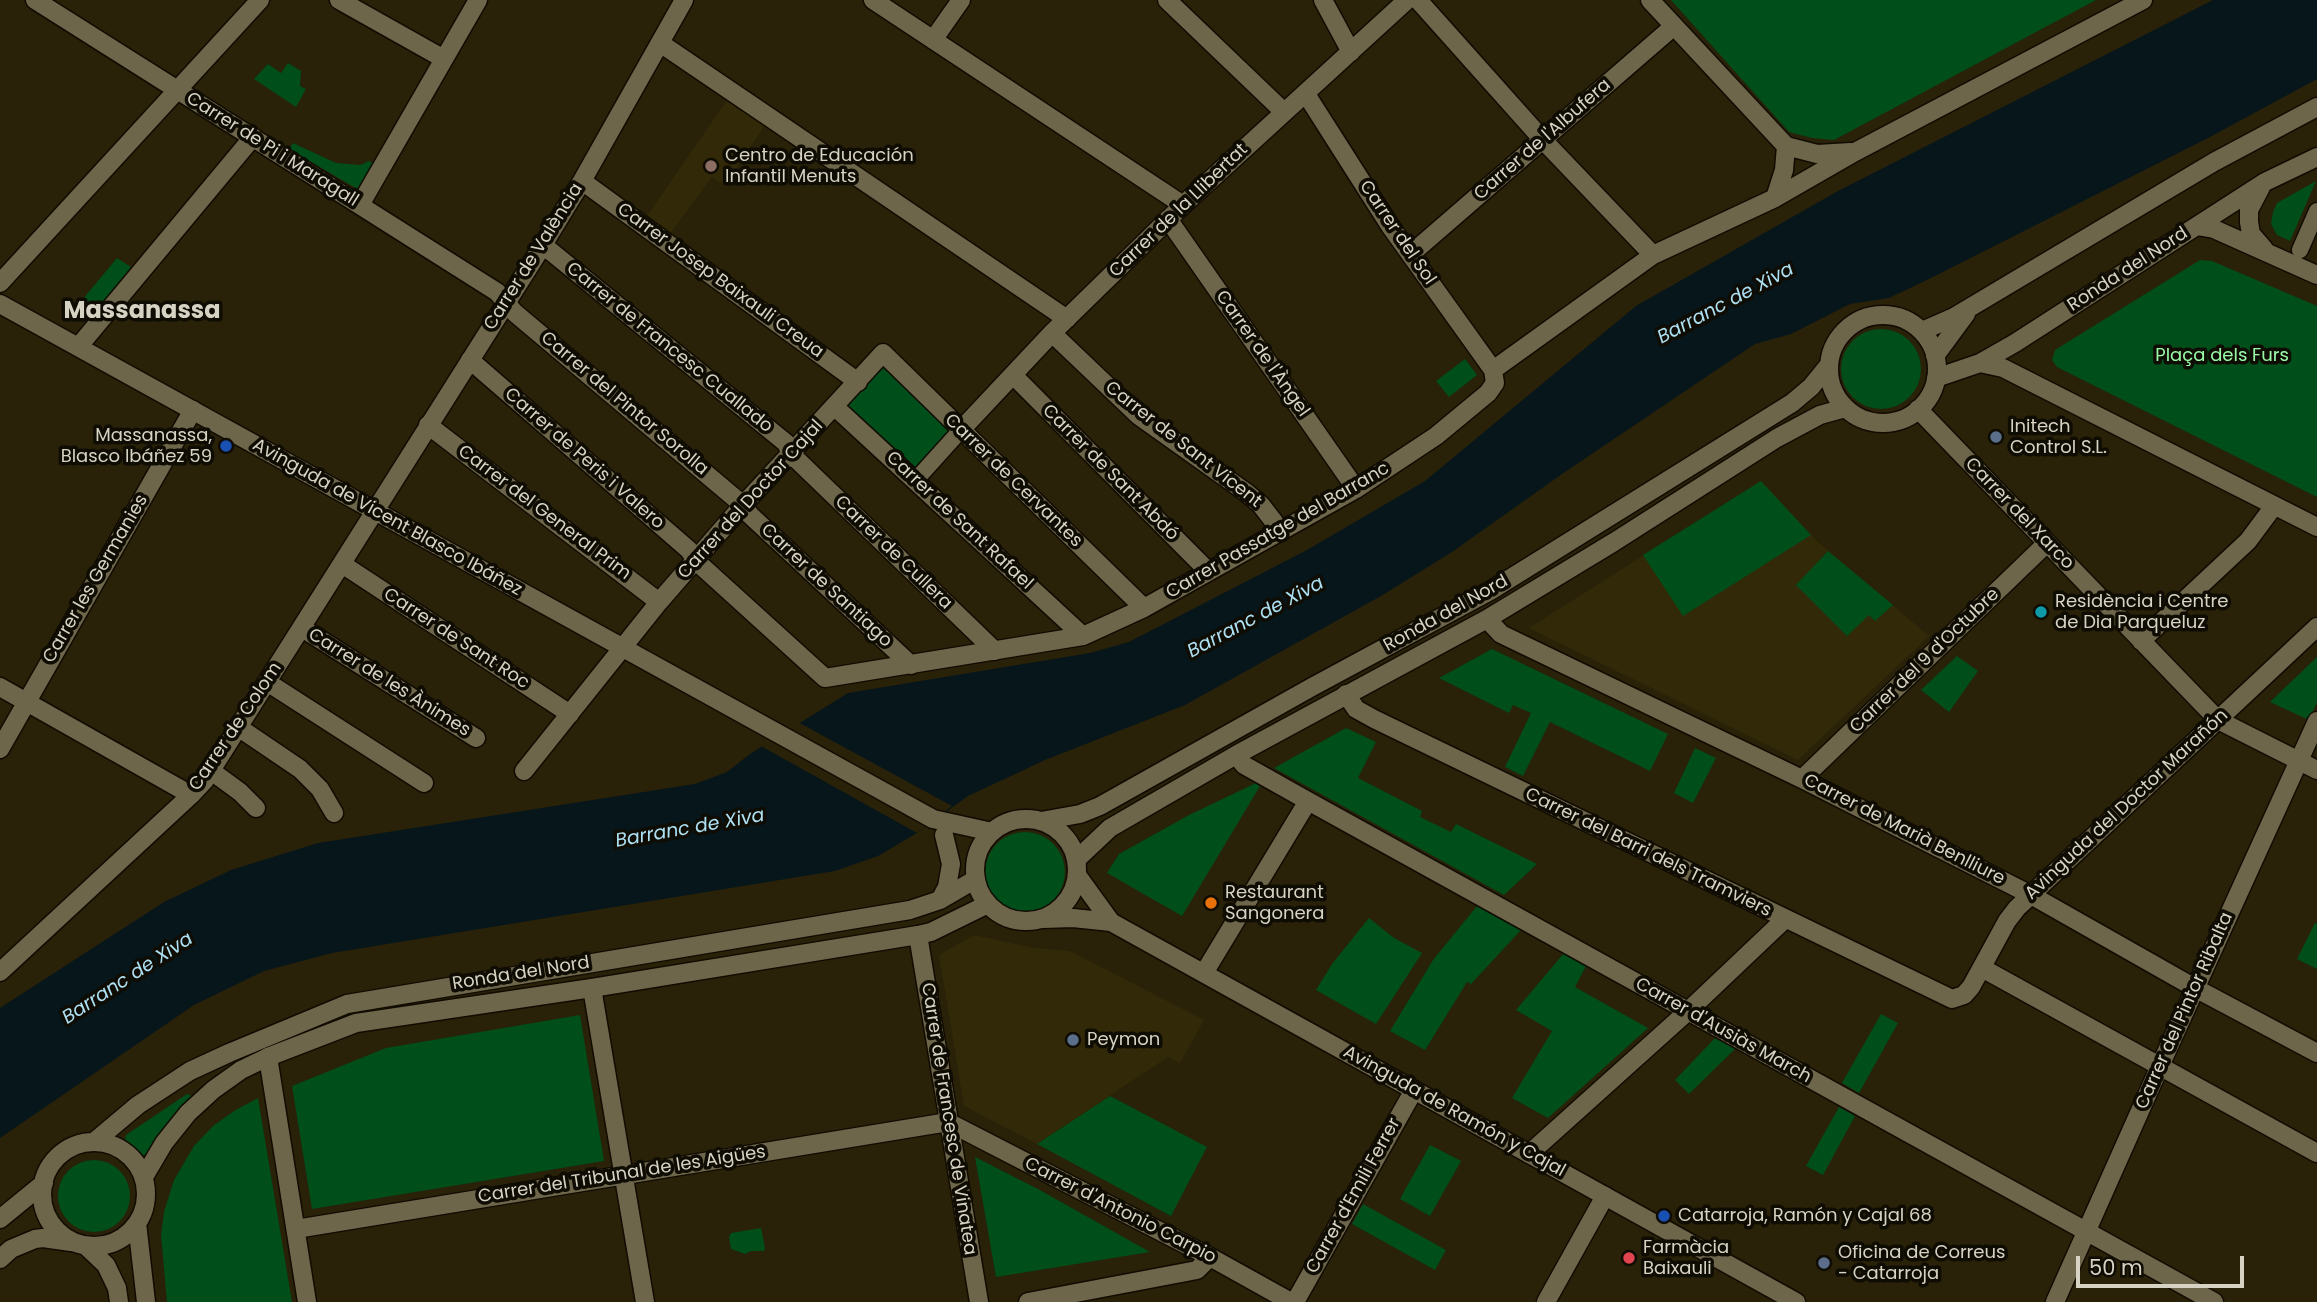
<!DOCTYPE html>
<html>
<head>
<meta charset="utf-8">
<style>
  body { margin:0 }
  #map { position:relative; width:2317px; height:1302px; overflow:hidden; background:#292209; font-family:Poppins,sans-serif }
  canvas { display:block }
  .scale { position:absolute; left:2076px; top:1256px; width:168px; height:32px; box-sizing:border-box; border:4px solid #d7d3c4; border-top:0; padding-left:9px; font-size:21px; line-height:24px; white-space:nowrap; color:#d7d3c4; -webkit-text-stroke:5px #0f0c03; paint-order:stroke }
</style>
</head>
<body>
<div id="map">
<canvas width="2317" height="1302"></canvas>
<div class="scale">50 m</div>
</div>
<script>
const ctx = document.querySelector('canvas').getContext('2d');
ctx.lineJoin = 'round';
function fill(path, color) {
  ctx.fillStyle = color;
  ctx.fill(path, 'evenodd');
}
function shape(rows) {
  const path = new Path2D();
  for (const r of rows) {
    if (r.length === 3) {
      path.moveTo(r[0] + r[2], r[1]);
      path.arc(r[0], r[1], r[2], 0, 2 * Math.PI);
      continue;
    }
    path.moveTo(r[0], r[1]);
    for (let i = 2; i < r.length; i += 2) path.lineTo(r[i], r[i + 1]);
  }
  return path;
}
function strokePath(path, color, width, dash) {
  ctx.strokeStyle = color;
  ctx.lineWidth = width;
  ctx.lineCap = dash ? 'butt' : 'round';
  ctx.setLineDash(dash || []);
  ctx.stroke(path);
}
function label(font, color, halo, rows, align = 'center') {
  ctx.font = font + ' Poppins,sans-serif';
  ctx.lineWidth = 7;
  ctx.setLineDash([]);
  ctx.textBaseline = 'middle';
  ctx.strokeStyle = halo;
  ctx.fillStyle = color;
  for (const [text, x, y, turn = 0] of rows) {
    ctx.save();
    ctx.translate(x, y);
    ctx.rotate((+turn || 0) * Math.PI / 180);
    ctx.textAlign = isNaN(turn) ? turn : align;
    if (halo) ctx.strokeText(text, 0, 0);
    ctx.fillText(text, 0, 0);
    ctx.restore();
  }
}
fill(shape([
  [727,100,765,125,725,186,712,177,670,234,647,216],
  [1761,481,1818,542,1929,636,1798,760,1529,628],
  [974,935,1034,948,1070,951,1204,1020,1180,1063,1168,1057,1037,1144,964,1106,939,955]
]), '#322908');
fill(shape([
  [1671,0,2096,0,1834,140,1812,138,1789,132],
  [288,63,301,71,300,86,306,89,296,107,254,79,268,64,281,73],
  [293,143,336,163,360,165,369,161,374,164,359,190,289,149],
  [2316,181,2290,241,2277,235,2271,224,2273,212,2277,203],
  [117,258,131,267,88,321,72,312],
  [2200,260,2212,261,2317,306,2317,497,2057,367,2052,360,2055,350],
  [1881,369,40],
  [1465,359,1477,375,1449,397,1436,381],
  [882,367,960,441,924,477,845,406],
  [1761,481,1811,535,1683,616,1643,555],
  [1828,551,1893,605,1875,621,1869,615,1847,636,1796,585],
  [1492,649,1668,734,1650,771,1550,722,1523,776,1505,767,1531,713,1513,705,1509,713,1439,678],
  [1957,656,1978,671,1949,712,1921,690],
  [2317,657,2317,702,2309,720,2270,702],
  [1346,728,1376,742,1358,778,1422,811,1420,817,1451,832,1456,824,1537,864,1504,895,1274,768],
  [1695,748,1716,758,1693,803,1674,793],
  [1256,783,1260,786,1182,916,1107,873,1119,854,1189,815],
  [1025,872,40],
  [1477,906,1521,930,1471,984,1467,982,1425,1050,1390,1031,1433,960],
  [1369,918,1394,938,1422,953,1376,1024,1316,990,1332,964],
  [2315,923,2317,924,2317,969,2297,959],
  [1564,953,1586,966,1575,987,1648,1028,1548,1118,1512,1098,1552,1031,1516,1010],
  [1881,1014,1898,1023,1859,1093,1842,1083],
  [580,1015,604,1161,312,1209,292,1086,386,1048],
  [1715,1038,1735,1049,1689,1094,1675,1080],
  [187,1094,192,1096,191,1099,168,1123,149,1154,143,1155,125,1140,126,1135],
  [1110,1096,1207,1147,1171,1216,1037,1144],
  [258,1098,292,1302,167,1302,161,1235,164,1212,174,1180,194,1146,213,1126,234,1111],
  [1839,1107,1855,1116,1823,1175,1806,1166],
  [1430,1145,1461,1161,1430,1216,1400,1199],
  [975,1157,1038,1189,1150,1252,996,1277],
  [94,1196,36],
  [1363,1204,1446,1250,1435,1270,1352,1224],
  [761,1228,765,1248,764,1251,751,1251,745,1254,731,1249,729,1237,731,1233]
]), '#004e1a');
fill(shape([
  [2213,0,2317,0,2317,79,2210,137,1929,279,1889,298,1850,304,1791,334,1755,344,1562,474,1452,552,1381,596,1185,705,1045,760,968,796,917,833,878,856,835,871,332,953,264,971,194,1005,0,1138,0,1008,164,902,231,870,318,843,695,784,727,772,750,754,848,693,1090,653,1129,642,1307,550,1425,481,1636,306,1838,191]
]), '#07161b');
fill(shape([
  [796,721,952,806,917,833,759,745]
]), '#292209');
const pedestrian = shape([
  [2300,250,2317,211],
  [915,481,960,431]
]);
const minor = shape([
  [35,0,497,292,515,313,743,505,750,515,911,665],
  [339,0,444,59],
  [873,0,1183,205],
  [1167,0,1284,112],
  [1323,0,1351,52],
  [1418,0,1543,140,1653,255],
  [1650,0,1786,146,1817,154,1851,152],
  [933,40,961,0],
  [660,43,1067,319],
  [1306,94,1390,226,1493,370],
  [582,181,858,382],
  [2261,187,2249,210,2249,222,2251,234,2264,249],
  [1775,198,1784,170,1786,146],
  [360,205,478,0],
  [1168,219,1356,489],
  [2197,226,2214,229,2317,275],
  [543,245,786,443,791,454,995,651],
  [1411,254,1674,26],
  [0,283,260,0],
  [1883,369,54],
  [1922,331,1954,317,2214,162,2317,107],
  [1052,333,1139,416,1247,493,1261,505,1281,531],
  [79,346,253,137],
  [1935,356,1966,314],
  [470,360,689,550,696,561,825,678,1083,636,1144,608,1356,489,1436,436,1488,393,1495,383,1493,370,1653,255,1775,198,1855,152,2143,0],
  [1980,363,2003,368,2317,527],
  [1013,375,1208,571],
  [1936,378,1980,363,2015,343,2265,182,2317,157],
  [835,407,1083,636],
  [1918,409,2218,720,2317,770],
  [428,425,659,602],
  [960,431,1052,333,1183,205,1407,0],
  [342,564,570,714],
  [1487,619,1501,634,1802,779,2031,895,2195,988,2317,1053],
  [302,628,476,738],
  [2141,641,2248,541,2274,506],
  [267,682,424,783],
  [0,687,191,795],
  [1346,694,1356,709,1374,719,1952,999,1964,995,1971,987,2007,921,2017,908,2317,627],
  [238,727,300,769,320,789,334,813],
  [0,749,193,410],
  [1236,755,1244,765,1308,801,2214,1302],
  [210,770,240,792,256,808],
  [524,771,659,602,743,505,883,353,1144,608],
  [1802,779,2047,543],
  [1041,821,1080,814,1100,806,1312,687,1490,591,1792,403,1811,387,1828,366],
  [1076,860,1110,828,1236,755,1487,619,1614,542,1777,438,1820,415,1845,408],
  [918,935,979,1302],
  [1982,968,2317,1153],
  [0,972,191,795,205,780,543,245,582,181,684,0],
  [1204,973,1308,801],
  [592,988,645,1302],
  [268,1057,307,1302],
  [948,1122,1210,1257,1291,1302],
  [1529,1154,1687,1012,1784,920],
  [296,1229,948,1122],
  [1028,1302,1197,1270,1210,1257],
  [1295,1302,1414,1090],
  [1546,1302,1605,1196],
  [2055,1302,2160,1066,2317,721]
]);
const tertiary = shape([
  [0,304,933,819,992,832],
  [1026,870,51],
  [1077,875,1111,922],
  [940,900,947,887,951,864,944,835],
  [1043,919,1073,918,1111,922,1796,1302],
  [94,1142,138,1105,190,1071,229,1053,347,1004,910,910,940,900,976,879],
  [94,1194,52],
  [144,1177,164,1143,188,1113,213,1090,241,1070,268,1057,356,1023,592,988,918,935,931,932,988,904],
  [0,1219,44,1183],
  [137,1223,146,1302],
  [86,1246,106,1265,117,1288,119,1302],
  [0,1259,11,1249,35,1239,43,1238,71,1242]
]);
strokePath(pedestrian, '#120b00', 19);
strokePath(minor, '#120b00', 21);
strokePath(tertiary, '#120b00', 21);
strokePath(pedestrian, '#6d664b', 16);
strokePath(minor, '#6d664b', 18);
strokePath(tertiary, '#6d664b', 18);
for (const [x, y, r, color] of [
  [711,166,7,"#8d6e63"],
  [1996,437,7,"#5c6f8a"],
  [226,446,7,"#1a4fb4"],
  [2041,612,7,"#0f9aa8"],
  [1211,903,7,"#e8710a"],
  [1073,1040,7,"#5c6f8a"],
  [1664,1216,7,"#1a4fb4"],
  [1629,1258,7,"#e0444e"],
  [1824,1263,7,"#5c6f8a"]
]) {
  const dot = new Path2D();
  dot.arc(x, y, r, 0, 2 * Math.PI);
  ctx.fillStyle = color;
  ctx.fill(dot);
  strokePath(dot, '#0f0c03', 2.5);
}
label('18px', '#d7d3c4', '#0f0c03', [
  ["Carrer de l'Albufera",1543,140,-41],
  ["Carrer de Pi i Maragall",272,150,32],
  ["Carrer de la Llibertat",1179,211,-44],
  ["Carrer del Sol",1397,233,56],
  ["Carrer de València",534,257,-58],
  ["Ronda del Nord",2128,270,-33],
  ["Carrer Josep Baixauli Creua",720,281,36],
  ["Carrer de Francesc Cuallado",669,348,39],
  ["Carrer de l'Àngel",1262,354,55],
  ["Carrer del Pintor Sorolla",624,404,40],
  ["Carrer de Sant Vicent",1183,445,38],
  ["Carrer de Peris i Valero",584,459,41],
  ["Carrer de Sant Abdó",1110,473,45],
  ["Carrer de Cervantes",1013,481,44],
  ["Carrer del Doctor Cajal",751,500,-48],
  ["Carrer del General Prim",544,513,37],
  ["Carrer del Xarco",2019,514,46],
  ["Avinguda de Vicent Blasco Ibáñez",387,518,29],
  ["Carrer de Sant Rafael",959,521,43],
  ["Carrer Passatge del Barranc",1278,531,-30],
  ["Carrer de Cullera",893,553,44],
  ["Carrer les Germanies",96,579,-60],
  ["Carrer de Santiago",826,586,43],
  ["Ronda del Nord",1446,614,-29],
  ["Carrer de Sant Roc",456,639,33],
  ["Carrer del 9 d'Octubre",1925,661,-44],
  ["Carrer de les Ànimes",389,683,32],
  ["Carrer de Colom",236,727,-56],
  ["Avinguda del Doctor Marañón",2127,805,-43],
  ["Carrer de Marià Benlliure",1904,830,27],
  ["Carrer del Barri dels Tramviers",1648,853,26],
  ["Ronda del Nord",521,974,-9],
  ["Carrer del Pintor Ribalta",2185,1011,-66],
  ["Carrer d'Ausiàs March",1723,1031,29],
  ["Avinguda de Ramón y Cajal",1454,1112,29],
  ["Carrer de Francesc de Vinatea",948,1119,81],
  ["Carrer del Tribunal de les Aigües",622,1175,-9],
  ["Carrer d'Emili Ferrer",1354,1196,-61],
  ["Carrer d'Antonio Carpio",1120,1211,27]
]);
label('18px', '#d7d3c4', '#0f0c03', [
  ["Centro de Educación",725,156],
  ["Infantil Menuts",725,177],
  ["Initech",2010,427],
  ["Control S.L.",2010,448],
  ["Massanassa,",212,436,"right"],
  ["Blasco Ibáñez 59",212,457,"right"],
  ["Residència i Centre",2055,602],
  ["de Dia Parqueluz",2055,623],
  ["Restaurant",1225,893],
  ["Sangonera",1225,914],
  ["Peymon",1087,1040],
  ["Catarroja, Ramón y Cajal 68",1678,1216],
  ["Farmàcia",1643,1248],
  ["Baixauli",1643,1269],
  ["Oficina de Correus",1838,1253],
  ["- Catarroja",1838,1274]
], 'left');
label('18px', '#99fba8', '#0f0c03', [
  ["Plaça dels Furs",2222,356]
]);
label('italic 19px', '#ade0f2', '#0f0c03', [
  ["Barranc de Xiva",1726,304,-28],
  ["Barranc de Xiva",1256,618,-28],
  ["Barranc de Xiva",690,829,-10],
  ["Barranc de Xiva",128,979,-33]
]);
label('bold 24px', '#d7d3c4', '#0f0c03', [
  ["Massanassa",142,312]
]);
</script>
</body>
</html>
